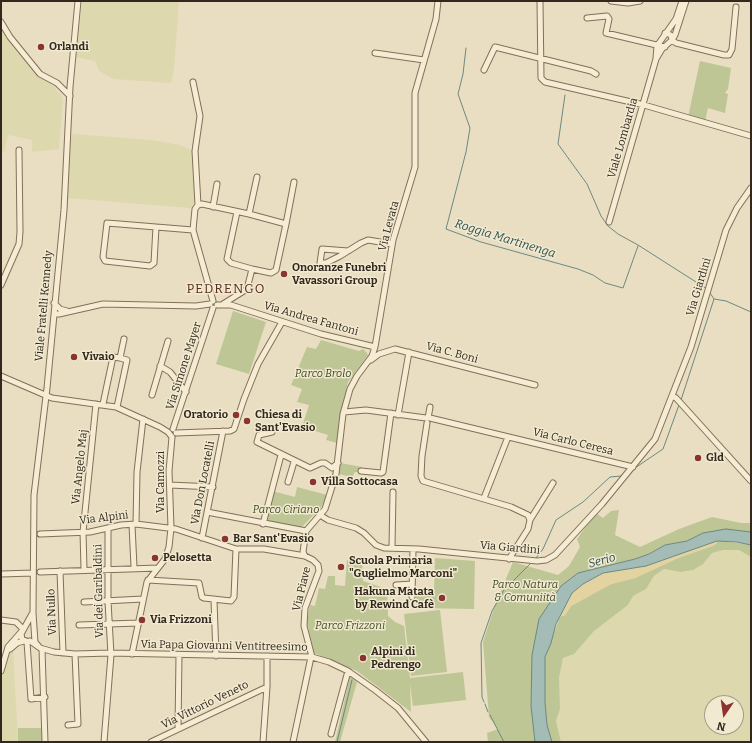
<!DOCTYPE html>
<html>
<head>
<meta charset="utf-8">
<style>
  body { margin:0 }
  #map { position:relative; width:752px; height:743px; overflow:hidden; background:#e9dec1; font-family:Bitter,serif }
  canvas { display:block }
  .frame { position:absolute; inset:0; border:2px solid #32281d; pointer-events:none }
  .north { position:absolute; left:704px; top:695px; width:40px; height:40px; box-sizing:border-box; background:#f1e9d0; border:1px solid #a59c88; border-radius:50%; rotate:193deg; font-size:11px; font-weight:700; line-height:16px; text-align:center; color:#32281d }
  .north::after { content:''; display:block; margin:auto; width:14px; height:18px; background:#8a3330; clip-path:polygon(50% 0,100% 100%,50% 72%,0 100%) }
</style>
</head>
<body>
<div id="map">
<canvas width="752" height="743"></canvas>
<div class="frame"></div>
<div class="north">N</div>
</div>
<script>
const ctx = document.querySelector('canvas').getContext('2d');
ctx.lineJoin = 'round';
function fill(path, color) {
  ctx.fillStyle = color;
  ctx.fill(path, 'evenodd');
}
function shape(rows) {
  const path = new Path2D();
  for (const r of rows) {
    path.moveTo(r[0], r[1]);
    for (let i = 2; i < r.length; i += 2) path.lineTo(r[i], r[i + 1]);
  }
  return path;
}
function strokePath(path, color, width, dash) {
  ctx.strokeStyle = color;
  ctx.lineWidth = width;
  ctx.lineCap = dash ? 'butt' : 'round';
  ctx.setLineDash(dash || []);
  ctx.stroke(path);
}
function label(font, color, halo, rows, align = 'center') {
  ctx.font = font + ' Bitter,serif';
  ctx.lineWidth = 3;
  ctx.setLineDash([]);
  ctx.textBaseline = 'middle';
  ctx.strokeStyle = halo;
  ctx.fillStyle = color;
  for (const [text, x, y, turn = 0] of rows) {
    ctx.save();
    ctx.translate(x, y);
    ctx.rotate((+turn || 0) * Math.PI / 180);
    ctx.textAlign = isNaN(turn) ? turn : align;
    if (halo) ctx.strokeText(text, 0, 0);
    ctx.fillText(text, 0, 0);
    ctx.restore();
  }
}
fill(shape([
  [82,1,179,1,174,69,171,83,113,79,99,71,95,61,76,57],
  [1,27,34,71,56,84,55,88,62,96,63,102,59,149,32,152,32,140,8,135,4,152,1,151],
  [73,134,151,140,180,145,197,153,194,203,191,208,67,198,69,149,70,141],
  [731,549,739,550,751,557,751,742,561,742,556,721,558,717,559,678,563,658,571,655,594,631,628,605,633,596,645,590,654,576,664,569,680,572,697,568,712,553],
  [712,703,736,703,736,727,712,727],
  [13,648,18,742,1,742,1,680,8,653]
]), '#ded8af');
fill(shape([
  [700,61,731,68,728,89,725,93,728,94,725,113,708,108,705,121,688,117],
  [233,311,266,322,249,374,216,364],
  [321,340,359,351,363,349,367,353,368,355,348,382,339,420,337,443,326,440,328,435,302,427,309,405,297,402,302,389,291,385,307,347,316,349],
  [340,463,362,467,361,472,355,472,352,477,339,474],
  [297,487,327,495,326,498,321,507,301,528,266,521,272,491,295,497],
  [619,510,615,535,640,547,679,529,712,517,741,523,751,523,751,532,703,533,687,541,665,545,649,554,635,559,578,573,561,586,531,691,535,742,488,742,487,733,498,729,489,717,483,642,495,605,513,562,558,575,569,566,580,547,577,539,596,513,603,518,611,511],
  [717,541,748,544,751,545,751,557,739,550,724,550,712,553,703,564,693,570,680,572,664,569,654,576,646,589,633,596,628,605,594,631,574,654,563,658,559,678,560,709,556,721,561,742,552,742,547,725,545,702,545,657,560,617,565,615,571,606,611,584,635,578,678,558,716,544],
  [435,558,475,561,474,609,416,608,416,591,434,591],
  [347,560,362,561,363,581,387,589,388,616,395,622,404,626,410,678,463,672,466,700,413,706,410,684,411,712,357,671,314,653,307,622,310,605,315,606,319,588,325,589,328,576,335,576,335,585,345,586],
  [440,610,447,672,411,676,404,614],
  [350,676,357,682,340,742,335,742],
  [18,728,41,728,42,742,18,742]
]), '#bec696');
fill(shape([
  [717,541,713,546,678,558,635,578,611,584,571,606,565,615,560,617,572,593,583,584,603,573,646,566]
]), '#e3d3a0');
const water = shape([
  [726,529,751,532,751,545,737,542,717,541,646,566,603,573,583,584,572,593,556,624,551,643,545,657,545,702,547,725,552,742,535,742,531,706,532,655,539,619,561,586,578,573,635,559,649,554,665,545,687,541,703,533,726,529]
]);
fill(water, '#a3bcb5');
strokePath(water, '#6c8882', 1);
strokePath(shape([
  [466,48,463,74,458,94,470,128,466,152,446,229,481,242,578,269,593,275,605,283,623,288,638,246],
  [565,95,558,144,587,184,601,216,608,226,618,234,638,245,707,289],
  [714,299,726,301,751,312],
  [681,400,714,299,710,293],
  [635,468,663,449,679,405],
  [536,558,543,549,556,520,583,502,610,477,621,476],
  [506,588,530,564],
  [484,702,482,697,481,643,492,611,504,590],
  [485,704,488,712],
  [490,715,504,742],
  [337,742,352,680]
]), '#6c8882', 1);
const minor = shape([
  [540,1,541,78,545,82,644,105,751,136],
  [611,1,628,3,640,1],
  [587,18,607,16,609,19,606,33,665,47],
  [1,22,10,37,40,74,57,83,70,96],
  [665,33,671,35,672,40,676,43,724,55,729,55,732,49,736,7],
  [375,53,424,60],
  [656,58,657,46,676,19,682,1],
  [484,70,495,47,591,71,596,74],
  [193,82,200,116,195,151,198,205,195,209,193,230,213,301],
  [198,205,202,204,249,214,286,224,294,182],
  [213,207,217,184],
  [249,214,257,177],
  [609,222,656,59,662,49,672,40,675,35,686,1],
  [107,223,156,227,154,263,150,266,105,261,103,257,107,223],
  [156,227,193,230],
  [348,251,322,249,320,263,326,263,340,256,361,243,368,240,392,244],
  [252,269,271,273,276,270,286,224],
  [1,285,19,244,20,232,19,150],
  [54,303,60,309,67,311],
  [223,304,247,289,252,269,231,263,227,259,237,212],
  [217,305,231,305,321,334,375,347],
  [54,314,59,314,103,304,196,306,210,304],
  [371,360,379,354,395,349,535,385],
  [160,366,170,372,186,392],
  [1,376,52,398,116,407,160,427,168,432,172,437],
  [152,395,168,341],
  [672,396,676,398,751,481],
  [103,404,113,357,120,358],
  [117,407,127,360,120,358,124,339],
  [344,412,366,410,426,418],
  [398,415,409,352],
  [428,418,430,407],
  [430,418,633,467],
  [427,423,422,456,421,476,423,481,511,507,528,515,530,520],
  [173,429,213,308],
  [272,432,259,435,257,442,310,468,321,463,325,463,332,468,338,463],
  [176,433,230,431,234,429,244,399,258,364,282,322],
  [361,471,381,473,383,472,391,413],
  [288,482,294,462],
  [170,485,213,487],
  [484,498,508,437],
  [207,512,306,531],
  [320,515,328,520,356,528,364,533,376,545,384,548,419,549,537,561,546,560,555,555,602,504,655,439,691,347,726,230,737,208,751,188],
  [136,524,137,472,143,419],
  [263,524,281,455],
  [132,525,134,567],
  [40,534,90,532,121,525,136,524,176,529,236,549,264,549,305,556,313,560,318,565,319,571,305,608,304,626,312,657],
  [202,538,223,431],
  [392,548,393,492],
  [305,556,303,552,306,531,325,509,336,474,343,414,350,389,357,376,372,356,375,347,393,240,415,167,415,93,436,19,438,1],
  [509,559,528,529,530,520,553,483],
  [84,569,83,532,96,404],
  [60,571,63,653],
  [40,572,158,568],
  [1,574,33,573],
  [148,580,199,583,202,597,204,598,231,601,234,597,236,549],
  [396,585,412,584],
  [412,597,413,549],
  [214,600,216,656],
  [84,602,143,599],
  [1,620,16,622,23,629],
  [79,625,139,623],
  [30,641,40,648,54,652,75,654,110,653,312,657,329,662,348,671,375,690,398,708,426,742],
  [27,642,31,699,45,697],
  [28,642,22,639,21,634,32,614],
  [40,648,35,642,33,613,34,495,47,388,64,210,70,87,78,1],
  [10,649,17,643,24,641],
  [42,649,45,742],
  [132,654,147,582,165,559,169,547,171,528,169,471,172,437],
  [1,671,8,647,22,631],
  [68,725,78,724,75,654],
  [178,729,179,655],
  [331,734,348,671],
  [104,742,111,655,108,601,108,528],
  [151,742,267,687],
  [263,742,267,687,267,656],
  [293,742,311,657]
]);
strokePath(minor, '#81705a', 7);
strokePath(minor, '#f5ecd3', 5);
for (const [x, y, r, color] of [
  [41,47,4,"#8a3330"],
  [284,274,4,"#8a3330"],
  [74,357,4,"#8a3330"],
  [236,415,4,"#8a3330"],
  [247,421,4,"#8a3330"],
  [698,458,4,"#8a3330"],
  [313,482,4,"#8a3330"],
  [225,539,4,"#8a3330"],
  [155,558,4,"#8a3330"],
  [341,567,4,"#8a3330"],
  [442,598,4,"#8a3330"],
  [142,620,4,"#8a3330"],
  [363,658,4,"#8a3330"]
]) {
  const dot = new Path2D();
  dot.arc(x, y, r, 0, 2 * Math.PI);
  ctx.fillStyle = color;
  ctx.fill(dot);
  strokePath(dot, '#f1e9d0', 1.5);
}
label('bold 11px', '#32281d', '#f1e9d0', [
  ["Orlandi",49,47],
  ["Onoranze Funebri",292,268],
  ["Vavassori Group",292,281],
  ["Vivaio",82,357],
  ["Oratorio",228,415,"right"],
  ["Chiesa di",255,415],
  ["Sant'Evasio",255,428],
  ["Gld",706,458],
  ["Villa Sottocasa",321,482],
  ["Bar Sant'Evasio",233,539],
  ["Pelosetta",163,558],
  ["Scuola Primaria",349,561],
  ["\"Guglielmo Marconi\"",349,574],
  ["Hakuna Matata",434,592,"right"],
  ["by Rewind Cafè",434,605,"right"],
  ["Via Frizzoni",150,620],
  ["Alpini di",371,652],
  ["Pedrengo",371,665]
], 'left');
label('11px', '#32281d', '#f1e9d0', [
  ["Viale Lombardia",623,138,-74],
  ["Via Levata",389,226,-75],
  ["Via Giardini",699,287,-73],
  ["Viale Fratelli Kennedy",44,306,-85],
  ["Via Andrea Fantoni",311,319,16],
  ["Via C. Boni",452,353,15],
  ["Via Simone Mayer",184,366,-72],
  ["Via Carlo Ceresa",573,442,14],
  ["Via Angelo Maj",80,467,-84],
  ["Via Camozzi",161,482,-90],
  ["Via Don Locatelli",203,483,-79],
  ["Via Alpini",104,518,-7],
  ["Via Giardini",510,548,5],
  ["Via Piave",302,589,-76],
  ["Via dei Garibaldini",99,591,-91],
  ["Via Nullo",52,612,-92],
  ["Via Papa Giovanni Ventitreesimo",224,646,1],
  ["Via Vittorio Veneto",205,705,-26]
]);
label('italic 11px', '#414c26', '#f1e9d0', [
  ["Parco Brolo",323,374],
  ["Parco Ciriano",286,510],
  ["Parco Natura",525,585],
  ["& Comuniità",525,598],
  ["Parco Frizzoni",350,626]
]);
label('italic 12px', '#2e504f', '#f1e9d0', [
  ["Roggia Martinenga",505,239,17],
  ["Serio",602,561,-15]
]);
ctx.letterSpacing = '1px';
label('13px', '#5a2f21', '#f1e9d0', [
  ["PEDRENGO",226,289]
]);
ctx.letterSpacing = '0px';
</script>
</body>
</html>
